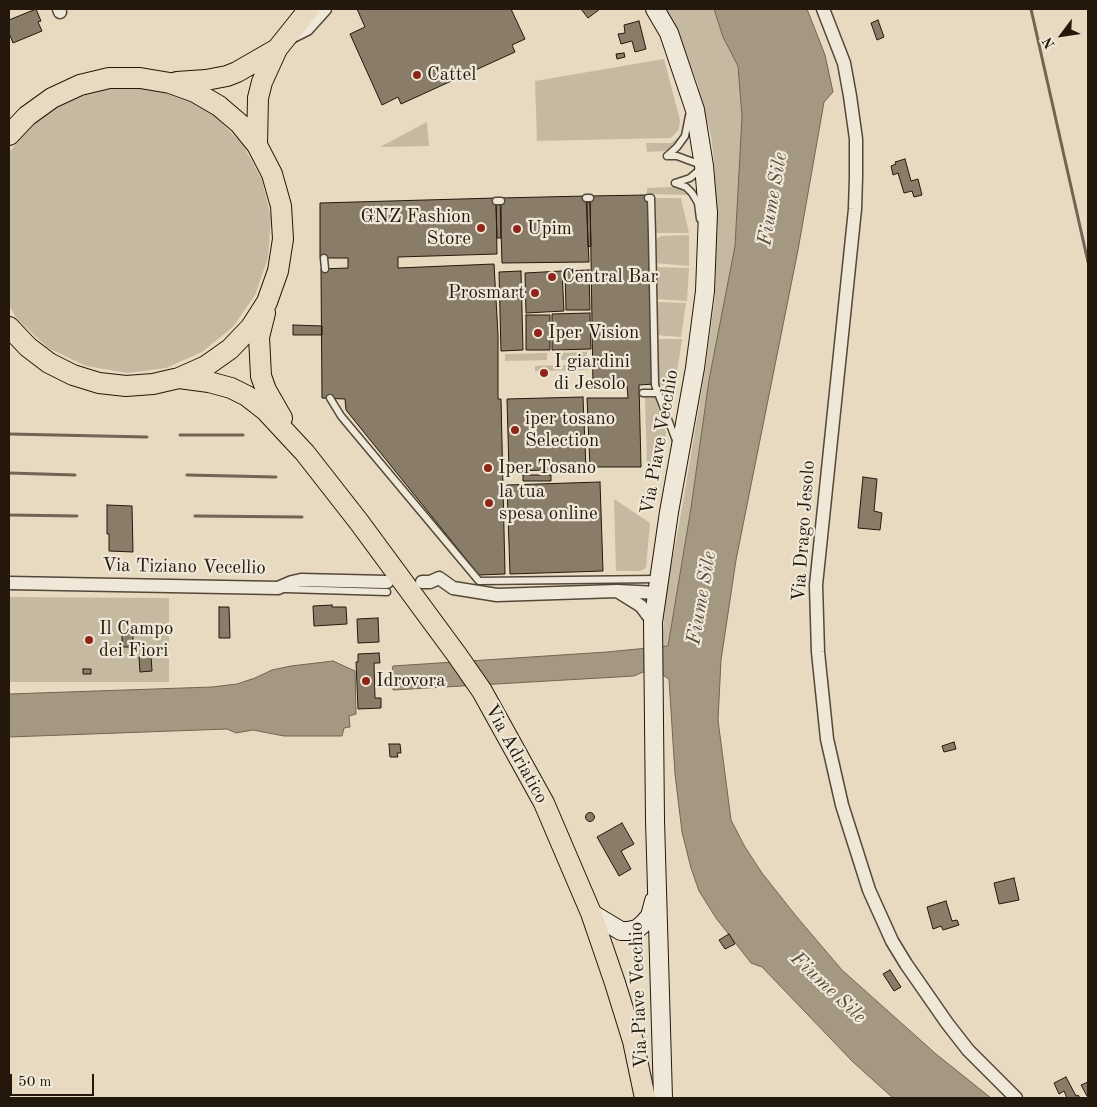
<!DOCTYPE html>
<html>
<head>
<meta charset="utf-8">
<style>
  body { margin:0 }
  #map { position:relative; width:1097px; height:1107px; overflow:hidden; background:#e7dac1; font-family:"Old Standard TT",serif }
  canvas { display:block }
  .frame { position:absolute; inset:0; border:10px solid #23180b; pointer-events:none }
  .north { position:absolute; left:1037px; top:10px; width:50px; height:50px; -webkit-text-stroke:4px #efe7d7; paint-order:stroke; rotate:239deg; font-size:14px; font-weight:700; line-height:20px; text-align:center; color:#23180b }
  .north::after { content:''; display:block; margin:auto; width:18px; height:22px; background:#23180b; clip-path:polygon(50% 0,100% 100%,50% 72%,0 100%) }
  .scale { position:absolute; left:10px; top:1074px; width:84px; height:22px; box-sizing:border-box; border:2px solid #23180b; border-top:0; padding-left:6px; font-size:15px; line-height:18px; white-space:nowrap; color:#23180b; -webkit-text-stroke:4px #efe7d7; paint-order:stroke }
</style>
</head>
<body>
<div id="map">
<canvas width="1097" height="1107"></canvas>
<div class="frame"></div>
<div class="north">N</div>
<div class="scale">50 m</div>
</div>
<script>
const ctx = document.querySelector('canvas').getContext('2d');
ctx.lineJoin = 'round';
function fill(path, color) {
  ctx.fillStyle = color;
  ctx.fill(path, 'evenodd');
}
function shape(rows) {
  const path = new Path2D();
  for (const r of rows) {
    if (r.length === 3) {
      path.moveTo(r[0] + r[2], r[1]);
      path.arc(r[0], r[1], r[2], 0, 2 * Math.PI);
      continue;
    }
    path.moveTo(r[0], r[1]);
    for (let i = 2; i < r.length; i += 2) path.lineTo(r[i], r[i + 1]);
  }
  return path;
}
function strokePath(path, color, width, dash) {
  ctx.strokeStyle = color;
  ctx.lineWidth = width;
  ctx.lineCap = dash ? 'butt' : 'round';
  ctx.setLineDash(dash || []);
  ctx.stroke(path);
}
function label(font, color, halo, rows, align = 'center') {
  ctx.font = font + ' "Old Standard TT",serif';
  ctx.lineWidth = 4.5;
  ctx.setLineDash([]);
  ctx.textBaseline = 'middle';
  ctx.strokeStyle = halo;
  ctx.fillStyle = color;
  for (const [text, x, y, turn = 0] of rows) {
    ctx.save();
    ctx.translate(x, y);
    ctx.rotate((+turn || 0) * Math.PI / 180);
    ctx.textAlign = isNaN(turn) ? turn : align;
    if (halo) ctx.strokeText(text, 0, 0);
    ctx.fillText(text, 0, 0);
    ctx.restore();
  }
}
fill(shape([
  [665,9,714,9,723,37,738,66,742,117,735,246,709,380,691,508,668,646,662,647,666,594,682,508,705,371,715,297,717,217,714,162,711,136,698,85,680,38],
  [664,59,680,120,679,129,673,136,670,138,537,141,535,81],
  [143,87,182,97,216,117,243,145,262,180,271,218,268,258,255,295,233,327,202,352,166,368,127,373,86,366,48,348,17,319,9,305,9,153,28,127,62,103,101,89],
  [427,122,429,146,380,147],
  [684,129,682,135,675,146,665,151,647,152,646,143,671,143,681,136],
  [673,187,682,190,687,195,647,194,647,188],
  [652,198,681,198,689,233,654,233],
  [689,235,689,266,654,263,654,240,661,236],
  [655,267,689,268,687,301,655,299],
  [656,302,686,303,681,337,656,335],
  [656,339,682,339,675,386,656,385],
  [587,352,587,359,559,360,559,353],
  [547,353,547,360,505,361,505,354],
  [587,364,588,370,535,371,535,366],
  [645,396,655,396,666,433,660,469,647,468],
  [614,499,650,523,646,568,640,571,616,571],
  [9,597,169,598,169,682,9,682]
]), '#c6b9a2');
const water = shape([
  [714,9,807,9,825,55,833,92,824,102,798,250,736,560,721,660,718,720,731,820,745,847,762,873,796,916,842,970,936,1054,991,1098,893,1098,853,1062,762,967,751,963,716,918,699,891,691,868,682,832,675,774,669,679,661,674,643,672,634,676,393,690,393,685,388,685,388,672,392,671,393,666,607,652,668,646,691,508,709,380,735,246,742,117,738,66,723,37,714,9],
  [333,661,355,671,356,714,349,716,350,727,344,728,342,736,284,736,253,730,236,733,227,729,9,737,9,694,212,687,237,684,255,678,272,670,291,666,333,661]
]);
fill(water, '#a49883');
strokePath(water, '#706553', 1);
strokePath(shape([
  [1031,9,1088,262],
  [9,434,147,437],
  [180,435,243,435],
  [9,473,75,475],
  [187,475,276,477],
  [9,515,77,516],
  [195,516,302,517]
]), '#706553', 3);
const building = shape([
  [36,9,41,21,38,22,42,31,13,43,9,33,9,20,36,9],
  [357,9,511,9,525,39,512,45,515,52,401,104,398,97,382,105,350,34,365,27,357,9],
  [581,9,600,9,588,18,581,9],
  [878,20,884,37,877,40,871,23,878,20],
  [639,21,646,49,635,52,632,41,621,44,618,34,625,33,624,25,639,21],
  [624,53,625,57,617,59,616,54,624,53],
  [905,159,911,181,918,179,922,195,914,197,912,191,904,193,898,173,893,175,891,166,896,164,895,162,905,159],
  [647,195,650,216,654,384,639,385,641,467,590,467,587,398,628,398,627,386,593,386,590,196,647,195],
  [586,196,589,262,502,263,500,198,586,196],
  [496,198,497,254,398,257,398,268,494,264,498,335,498,399,501,399,505,574,479,575,346,410,345,399,322,398,321,269,348,268,348,258,320,258,320,203,496,198],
  [587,202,590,202,591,246,588,247,587,202],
  [496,204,501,204,501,238,497,238,496,204],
  [589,270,590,310,566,310,565,271,589,270],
  [521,271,523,350,501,351,499,272,521,271],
  [562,271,564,311,526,313,525,273,562,271],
  [590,313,591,349,552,350,552,314,590,313],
  [526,315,550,315,550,350,526,350,526,315],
  [293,325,322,326,322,335,293,335,293,325],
  [583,397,586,469,509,471,507,399,583,397],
  [523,475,551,475,551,481,523,481,523,475],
  [863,477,877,479,874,511,882,513,880,530,858,528,863,477],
  [600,482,603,571,510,574,507,485,600,482],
  [107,505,132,506,133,552,109,551,109,534,107,534,107,505],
  [332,605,332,607,346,607,347,624,314,626,313,606,332,605],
  [219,607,229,607,230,638,219,638,219,607],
  [378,618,379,642,358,643,357,619,378,618],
  [122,634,133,634,133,647,122,647,122,634],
  [379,653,380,663,374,663,375,698,381,698,381,708,358,709,356,662,358,662,358,654,379,653],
  [151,656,152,671,140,672,139,657,151,656],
  [83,669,91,669,91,674,83,674,83,669],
  [954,742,956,749,944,752,942,746,954,742],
  [389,744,400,744,401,753,397,753,398,757,390,757,389,744],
  [590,817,4.5],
  [622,823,634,844,621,851,631,869,619,876,597,837,622,823],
  [1014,878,1019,900,999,904,994,883,1014,878],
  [946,901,952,921,957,920,959,925,943,930,941,926,933,929,927,907,946,901],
  [729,934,735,944,725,949,719,940,729,934],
  [890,970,901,987,894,991,883,974,890,970],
  [1066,1077,1076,1096,1078,1095,1080,1098,1067,1098,1064,1091,1059,1094,1054,1083,1066,1077],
  [1088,1082,1088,1096,1087,1096,1081,1085,1088,1082]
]);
fill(building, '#897d6a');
strokePath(building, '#23180b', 1);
const lane = shape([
  [667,156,677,147,685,136,689,116],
  [667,156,677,156,704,166,690,178,675,183],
  [675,183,686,187,692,193,698,203,700,219],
  [586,198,590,198],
  [648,198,651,198,652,235,655,385,677,443],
  [496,201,501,201],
  [324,258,325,269],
  [643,393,658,393],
  [330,398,341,416,479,581,659,579],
  [286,589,387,592]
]);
const street = shape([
  [59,9,60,12],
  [823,9,844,63,850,96,856,139,856,177,855,209,816,585,818,652,827,739,842,805,869,890,892,941,906,964,947,1023,968,1050,1016,1098],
  [291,37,307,29,325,9],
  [422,582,430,582,439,578,453,588,497,595,617,591],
  [9,583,278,588,292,582,301,580,387,582],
  [653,622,641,606,617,591,658,593]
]);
const secondary = shape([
  [655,9,669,33,695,110,704,166,708,213,705,291,695,368,669,512,653,622,655,820,663,1098],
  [591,913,621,931,628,931,637,929,644,923,650,916,654,901]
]);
const primary = shape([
  [177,82,206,80,227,76,237,72,277,49],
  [9,135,27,116,52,98,80,85,109,78,140,78,170,83,195,92,219,106,240,124,257,145,272,174,281,206,283,239,278,271,267,302,251,327,230,349,206,366,179,378,153,384,126,386,99,383,73,375,49,363,28,347,9,327],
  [257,145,258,98,262,82,277,49,309,9],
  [265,313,259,337,261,376,266,390,282,418],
  [179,378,209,382,231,388,247,396,265,410,305,453,359,522,457,655,482,691,544,803,591,913,615,983,633,1041,645,1098]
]);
strokePath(lane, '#544838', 9);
strokePath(street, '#544838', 15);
strokePath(secondary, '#23180b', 20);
strokePath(primary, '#23180b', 22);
strokePath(lane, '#efe7d7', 6);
strokePath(street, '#efe7d7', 12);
strokePath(secondary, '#efe7d7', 18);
strokePath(primary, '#e7dac1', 20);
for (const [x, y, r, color] of [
  [417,75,5,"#8f2418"],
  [481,228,5,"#8f2418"],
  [517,229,5,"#8f2418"],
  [552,277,5,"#8f2418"],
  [535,293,5,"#8f2418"],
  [538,333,5,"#8f2418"],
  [544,373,5,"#8f2418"],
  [515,430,5,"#8f2418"],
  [488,468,5,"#8f2418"],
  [489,503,5,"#8f2418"],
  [89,640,5,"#8f2418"],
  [366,681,5,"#8f2418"]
]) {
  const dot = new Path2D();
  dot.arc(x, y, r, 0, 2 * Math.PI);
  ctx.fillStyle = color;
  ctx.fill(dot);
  strokePath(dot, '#efe7d7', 2);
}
label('19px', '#23180b', '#efe7d7', [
  ["Cattel",427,75],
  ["GNZ Fashion",471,217,"right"],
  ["Store",471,239,"right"],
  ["Upim",527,229],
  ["Central Bar",562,277],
  ["Prosmart",525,293,"right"],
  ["Iper Vision",548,333],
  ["I giardini",554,362],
  ["di Jesolo",554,384],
  ["iper tosano",525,419],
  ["Selection",525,441],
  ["Iper Tosano",498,468],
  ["la tua",499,492],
  ["spesa online",499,514],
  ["Il Campo",99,629],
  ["dei Fiori",99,651],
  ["Idrovora",376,681]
], 'left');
label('19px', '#23180b', '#efe7d7', [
  ["Via Piave Vecchio",660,442,-80],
  ["Via Drago Jesolo",804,531,-86],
  ["Via Tiziano Vecellio",184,567,1],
  ["Via Adriatico",516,754,61],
  ["Via Piave Vecchio",639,995,-92]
]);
label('italic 20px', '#574b3b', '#efe7d7', [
  ["Fiume Sile",773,199,-80],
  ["Fiume Sile",702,598,-80],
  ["Fiume Sile",828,988,43]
]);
</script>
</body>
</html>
